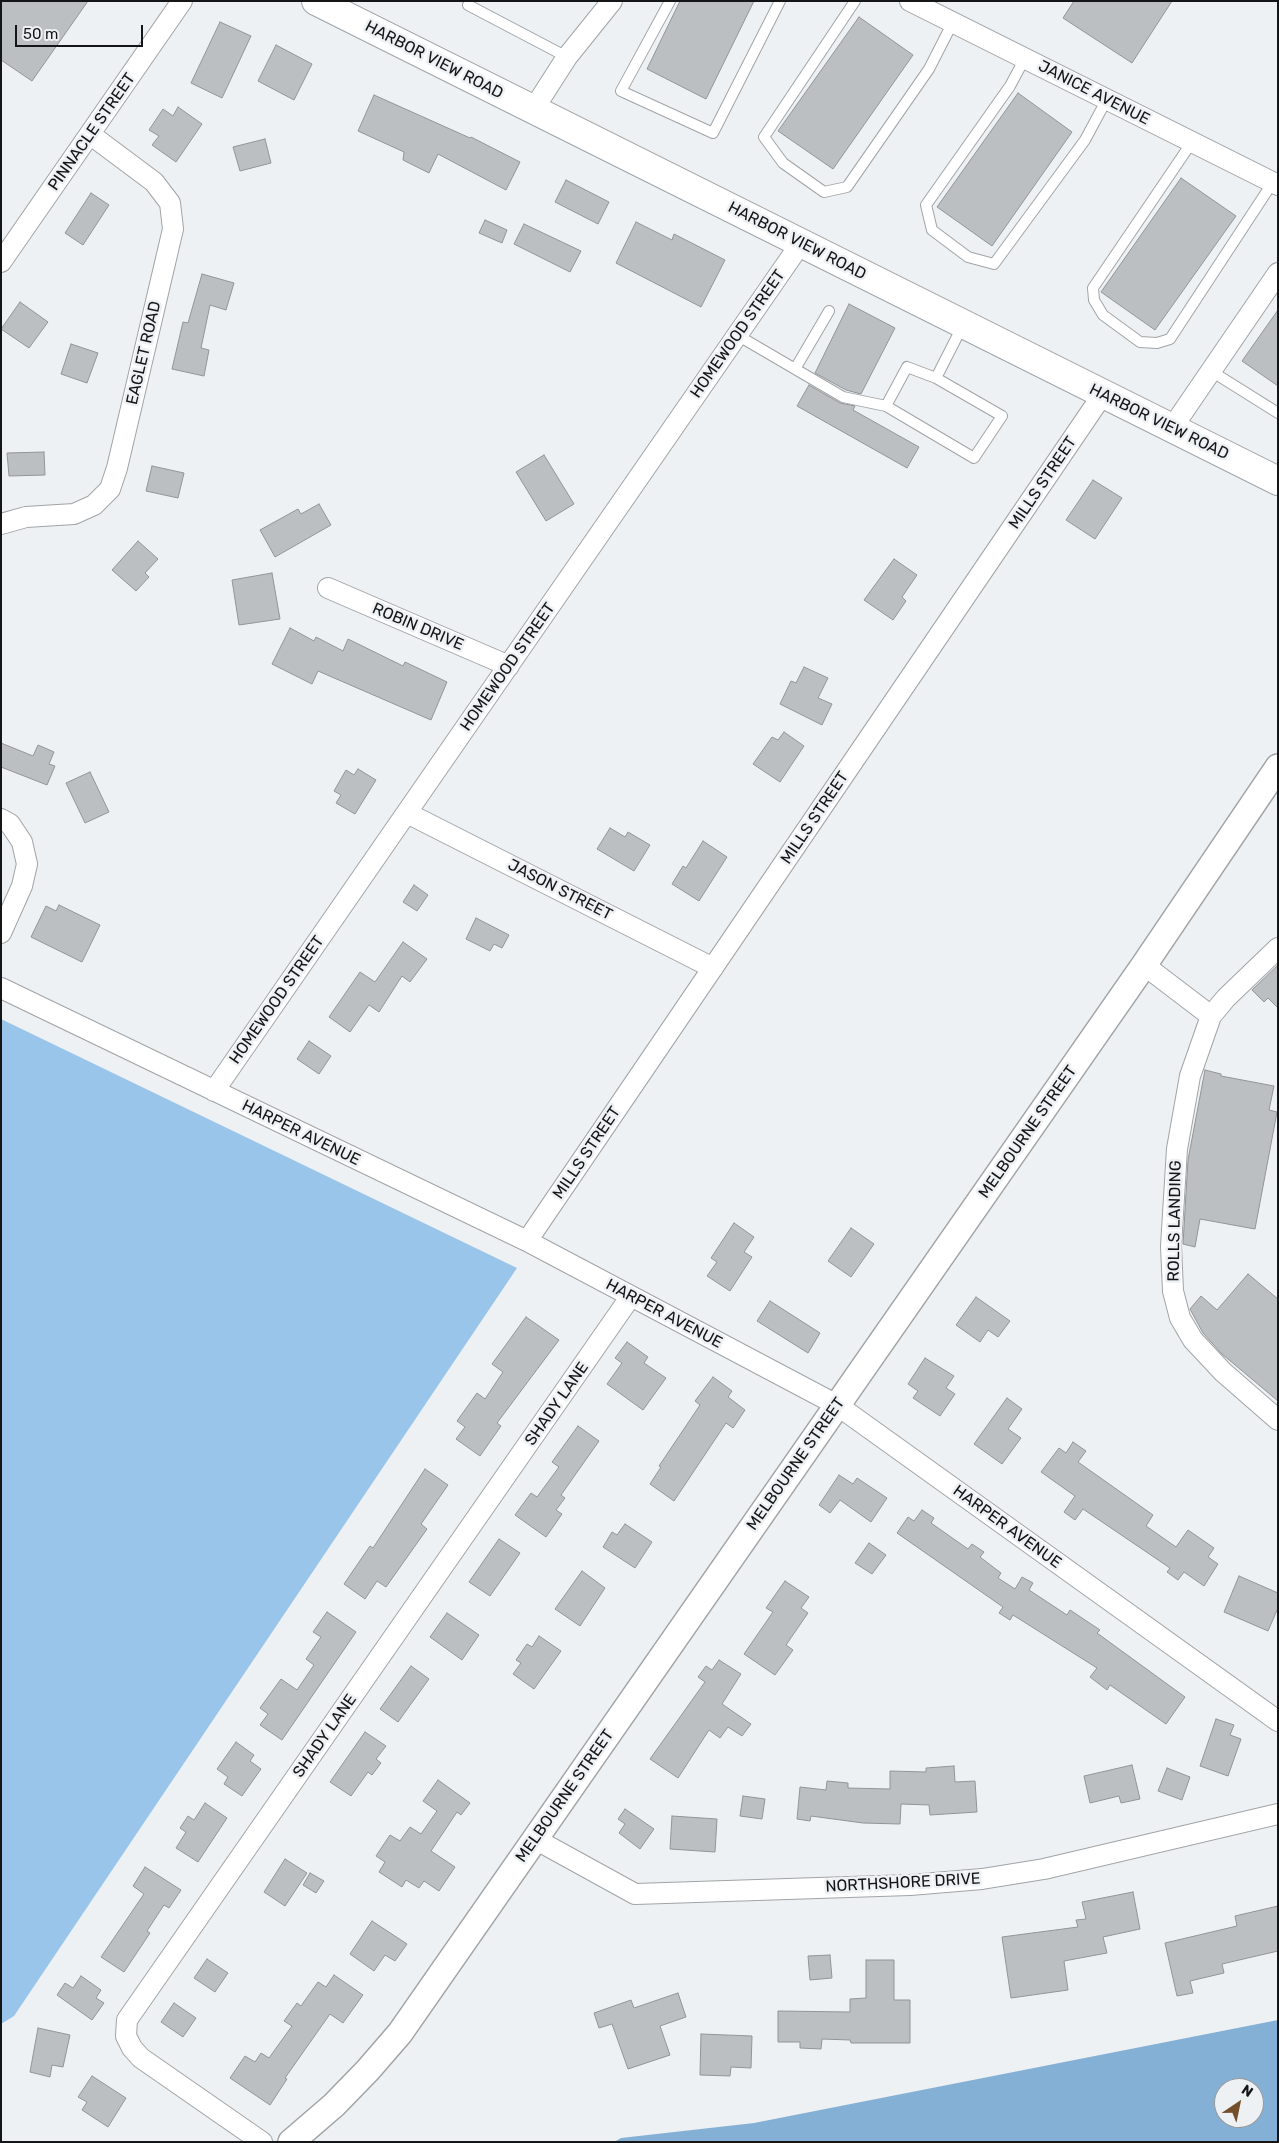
<!DOCTYPE html>
<html>
<head>
<meta charset="utf-8">
<style>
  body { margin:0 }
  #map { position:relative; width:1279px; height:2143px; overflow:hidden; background:#eef1f3; font-family:Rubik,sans-serif }
  canvas { display:block }
  .frame { position:absolute; inset:0; border:2px solid #141516; pointer-events:none }
  .north { position:absolute; left:1214px; top:2078px; width:50px; height:50px; box-sizing:border-box; background:#eef1f3; border:1px solid #97999b; border-radius:50%; rotate:34deg; font-size:14px; font-weight:700; line-height:20px; text-align:center; color:#141516 }
  .north::after { content:''; display:block; margin:auto; width:18px; height:22px; background:#744f2a; clip-path:polygon(50% 0,100% 100%,50% 72%,0 100%) }
  .scale { position:absolute; left:15px; top:25px; width:128px; height:22px; box-sizing:border-box; border:2px solid #141516; border-top:0; padding-left:6px; font-size:15px; line-height:18px; white-space:nowrap; color:#141516; -webkit-text-stroke:4px #eef1f3; paint-order:stroke }
</style>
</head>
<body>
<div id="map">
<canvas width="1279" height="2143"></canvas>
<div class="frame"></div>
<div class="north">N</div>
<div class="scale">50 m</div>
</div>
<script>
const ctx = document.querySelector('canvas').getContext('2d');
ctx.lineJoin = 'round';
function fill(path, color) {
  ctx.fillStyle = color;
  ctx.fill(path, 'evenodd');
}
function shape(rows) {
  const path = new Path2D();
  for (const r of rows) {
    path.moveTo(r[0], r[1]);
    for (let i = 2; i < r.length; i += 2) path.lineTo(r[i], r[i + 1]);
  }
  return path;
}
function strokePath(path, color, width, dash) {
  ctx.strokeStyle = color;
  ctx.lineWidth = width;
  ctx.lineCap = dash ? 'butt' : 'round';
  ctx.setLineDash(dash || []);
  ctx.stroke(path);
}
function label(font, color, halo, rows, align = 'center') {
  ctx.font = font + ' Rubik,sans-serif';
  ctx.lineWidth = 5;
  ctx.setLineDash([]);
  ctx.textBaseline = 'middle';
  ctx.strokeStyle = halo;
  ctx.fillStyle = color;
  for (const [text, x, y, turn = 0] of rows) {
    ctx.save();
    ctx.translate(x, y);
    ctx.rotate((+turn || 0) * Math.PI / 180);
    ctx.textAlign = isNaN(turn) ? turn : align;
    if (halo) ctx.strokeText(text, 0, 0);
    ctx.fillText(text, 0, 0);
    ctx.restore();
  }
}
fill(shape([
  [1,1019,517,1268,14,2016,1,2024]
]), '#99c5eb');
fill(shape([
  [1278,2020,1278,2142,614,2142,621,2138,754,2123],
  [1224,2088,1254,2088,1254,2118,1224,2118]
]), '#85b0d5');
const building = shape([
  [1,1,88,1,32,81,1,60,1,1],
  [680,1,754,1,706,99,647,69,680,1],
  [1074,1,1172,1,1132,63,1063,18,1074,1],
  [859,17,913,55,833,169,778,131,859,17],
  [220,22,251,36,222,98,191,83,220,22],
  [276,45,312,64,294,100,258,81,276,45],
  [1018,93,1072,132,992,246,937,207,1018,93],
  [374,95,470,138,471,137,520,162,506,190,438,154,429,173,403,160,404,152,358,131,374,95],
  [178,107,202,124,176,162,152,145,159,136,149,130,163,109,173,116,178,107],
  [265,139,271,163,240,171,233,147,265,139],
  [1181,178,1236,216,1155,330,1101,292,1181,178],
  [566,180,609,202,598,224,555,202,566,180],
  [91,193,109,205,83,245,65,233,91,193],
  [485,220,507,230,502,243,479,233,485,220],
  [636,222,672,240,674,234,725,260,701,307,616,263,636,222],
  [524,224,581,251,570,272,514,244,524,224],
  [202,274,234,283,226,310,210,305,201,348,209,350,204,376,172,369,183,322,188,323,202,274],
  [20,302,48,322,29,348,1,329,20,302],
  [849,304,895,328,861,394,846,390,815,373,849,304],
  [1278,310,1278,386,1242,361,1278,310],
  [71,344,98,353,87,383,61,374,71,344],
  [809,385,840,403,855,406,853,410,919,447,907,468,797,406,809,385],
  [44,452,45,475,9,476,7,453,44,452],
  [544,455,574,504,546,521,516,472,544,455],
  [152,466,184,473,178,498,146,491,152,466],
  [1093,480,1122,498,1095,539,1066,520,1093,480],
  [319,504,331,525,275,557,260,530,298,509,301,514,319,504],
  [138,541,158,559,145,573,149,577,136,591,112,570,138,541],
  [894,559,917,575,902,597,906,601,893,620,864,600,894,559],
  [272,573,280,619,239,625,232,580,272,573],
  [290,628,314,641,316,637,343,651,348,639,403,666,405,662,447,682,431,720,318,671,312,684,272,664,290,628],
  [804,667,828,678,818,698,832,704,822,725,780,704,791,681,796,683,804,667],
  [784,732,804,746,780,782,753,764,772,737,778,740,784,732],
  [1,743,33,756,38,745,54,752,49,764,55,766,47,785,1,767,1,743],
  [358,769,376,780,355,814,336,803,341,795,334,791,346,770,354,775,358,769],
  [90,772,109,812,85,823,66,783,90,772],
  [610,828,625,837,628,832,650,845,634,871,597,849,610,828],
  [703,841,727,857,699,901,672,884,683,866,686,868,703,841],
  [414,885,428,895,417,911,403,902,414,885],
  [59,905,100,925,82,962,31,937,46,906,56,911,59,905],
  [476,918,509,935,502,948,494,944,490,951,466,939,476,918],
  [403,942,427,959,410,982,402,976,379,1012,369,1005,350,1032,329,1017,360,972,375,982,403,942],
  [1278,965,1278,1008,1268,998,1264,1002,1252,990,1278,965],
  [309,1041,331,1056,319,1074,297,1059,309,1041],
  [1205,1070,1221,1074,1221,1076,1274,1086,1269,1110,1277,1112,1255,1229,1200,1219,1195,1247,1183,1244,1188,1160,1205,1070],
  [734,1223,754,1237,744,1252,752,1257,730,1291,707,1276,717,1262,711,1258,734,1223],
  [851,1228,874,1244,851,1277,828,1261,851,1228],
  [1248,1274,1278,1299,1278,1401,1222,1354,1203,1333,1190,1309,1201,1296,1217,1310,1248,1274],
  [976,1297,1010,1321,998,1337,988,1330,980,1342,956,1325,976,1297],
  [770,1301,820,1333,808,1353,757,1321,770,1301],
  [526,1317,559,1340,497,1423,501,1426,480,1456,456,1439,465,1427,457,1421,477,1393,485,1399,503,1372,492,1364,526,1317],
  [627,1342,648,1357,644,1363,666,1378,643,1410,607,1384,622,1363,615,1358,627,1342],
  [925,1358,954,1376,946,1388,955,1394,940,1416,913,1398,918,1391,908,1384,925,1358],
  [713,1377,732,1391,728,1397,745,1410,733,1428,726,1423,674,1501,650,1484,661,1467,659,1466,700,1405,695,1401,713,1377],
  [1007,1398,1022,1409,1008,1429,1021,1438,1002,1464,974,1444,1007,1398],
  [578,1426,599,1441,561,1495,565,1498,556,1510,562,1514,546,1537,515,1515,531,1493,537,1497,559,1467,552,1462,578,1426],
  [1073,1442,1086,1451,1078,1462,1153,1515,1146,1526,1176,1547,1188,1530,1214,1548,1208,1557,1218,1564,1204,1586,1184,1572,1178,1580,1167,1572,1170,1568,1083,1509,1075,1520,1064,1512,1075,1496,1041,1472,1059,1448,1066,1453,1073,1442],
  [425,1469,448,1485,421,1524,427,1529,386,1587,377,1581,365,1599,344,1584,370,1546,373,1548,425,1469],
  [839,1475,853,1484,857,1478,887,1498,871,1522,840,1500,830,1513,819,1505,839,1475],
  [922,1510,934,1518,931,1523,968,1549,972,1544,984,1552,980,1557,1001,1573,998,1578,1015,1589,1022,1577,1033,1583,1029,1590,1067,1615,1070,1610,1100,1630,1097,1633,1185,1697,1166,1724,1110,1685,1107,1690,1090,1677,1097,1668,1013,1615,1010,1620,999,1613,1003,1607,897,1533,908,1517,914,1521,922,1510],
  [625,1524,652,1542,635,1568,603,1547,612,1532,617,1535,625,1524],
  [499,1539,520,1553,490,1596,469,1582,499,1539],
  [869,1543,886,1555,872,1574,855,1563,869,1543],
  [582,1571,605,1588,580,1626,555,1609,582,1571],
  [1239,1576,1278,1593,1278,1608,1268,1631,1224,1612,1239,1576],
  [785,1581,809,1597,801,1608,808,1613,786,1645,793,1650,775,1675,744,1654,773,1612,766,1608,785,1581],
  [327,1612,356,1632,282,1740,260,1725,268,1714,260,1708,281,1679,297,1690,314,1665,306,1659,321,1637,313,1632,327,1612],
  [447,1613,479,1635,462,1660,430,1637,447,1613],
  [539,1636,561,1651,534,1689,513,1674,521,1663,516,1660,527,1644,532,1647,539,1636],
  [719,1660,741,1674,722,1704,751,1724,742,1736,728,1727,720,1738,709,1730,678,1778,650,1759,705,1682,698,1677,706,1666,712,1670,719,1660],
  [411,1666,429,1679,398,1722,380,1709,411,1666],
  [1216,1719,1234,1725,1230,1735,1241,1739,1228,1776,1200,1766,1216,1719],
  [365,1732,386,1746,376,1759,381,1763,372,1775,368,1772,351,1796,330,1782,365,1732],
  [236,1742,254,1755,250,1761,261,1769,242,1796,224,1784,228,1777,217,1769,236,1742],
  [1132,1765,1140,1799,1121,1803,1119,1796,1090,1803,1084,1776,1132,1765],
  [954,1766,955,1782,975,1781,977,1812,930,1815,929,1805,901,1804,900,1824,863,1823,811,1816,810,1821,797,1819,800,1787,826,1790,827,1781,848,1783,848,1788,890,1789,890,1771,926,1772,926,1768,954,1766],
  [1167,1768,1190,1777,1182,1800,1158,1791,1167,1768],
  [438,1780,470,1803,461,1815,457,1812,431,1851,455,1867,439,1891,424,1881,419,1888,406,1880,402,1887,379,1872,385,1862,376,1856,390,1835,400,1841,410,1827,421,1834,437,1811,423,1801,438,1780],
  [743,1796,765,1799,762,1819,740,1816,743,1796],
  [205,1803,227,1818,198,1862,176,1848,186,1832,180,1828,188,1816,194,1820,205,1803],
  [625,1809,654,1829,640,1849,619,1833,625,1824,618,1819,625,1809],
  [672,1816,717,1819,715,1852,670,1849,672,1816],
  [285,1859,307,1873,285,1906,264,1892,285,1859],
  [145,1867,181,1890,169,1908,164,1905,147,1931,150,1933,124,1972,101,1957,144,1894,133,1886,145,1867],
  [310,1873,324,1881,316,1893,303,1885,310,1873],
  [1133,1892,1140,1929,1103,1937,1107,1953,1064,1961,1068,1990,1011,1998,1002,1937,1078,1927,1076,1920,1086,1919,1082,1902,1133,1892],
  [1278,1906,1278,1951,1222,1964,1224,1973,1190,1981,1193,1993,1177,1996,1165,1943,1237,1926,1235,1916,1278,1906],
  [372,1921,407,1944,395,1961,385,1955,374,1971,350,1954,372,1921],
  [830,1955,832,1978,810,1980,808,1956,830,1955],
  [207,1959,228,1973,215,1992,194,1978,207,1959],
  [866,1960,894,1960,894,2000,910,2000,910,2043,851,2043,850,2040,822,2039,821,2049,800,2048,800,2042,778,2042,778,2011,850,2012,850,1999,866,1998,866,1960],
  [334,1975,363,1995,343,2023,330,2014,285,2078,287,2079,270,2105,230,2078,245,2056,255,2062,261,2053,269,2058,292,2026,284,2021,297,2003,301,2006,318,1982,326,1987,334,1975],
  [81,1976,101,1990,96,1998,104,2003,92,2020,57,1995,65,1983,73,1988,81,1976],
  [678,1993,686,2017,660,2026,670,2055,628,2069,612,2024,599,2028,594,2013,631,2000,634,2008,678,1993],
  [174,2003,196,2018,183,2037,161,2022,174,2003],
  [38,2028,70,2035,63,2067,52,2065,50,2077,30,2072,38,2028],
  [701,2034,752,2036,751,2068,731,2067,730,2076,700,2075,701,2034],
  [92,2076,126,2098,108,2127,82,2110,87,2102,78,2097,92,2076]
]);
fill(building, '#bcbfc2');
strokePath(building, '#929597', 1);
const service = shape([
  [670,1,621,91,713,133,780,1],
  [855,1,764,137,783,163,824,192,847,187,929,69,953,22],
  [468,5,567,57],
  [1025,58,1010,86,926,205,932,230,968,257,994,264,1085,140,1107,99],
  [1192,142,1093,288,1094,300,1103,315,1140,342,1157,343,1170,339,1273,182],
  [737,335,843,397,886,406,907,367,936,378,963,325],
  [795,369,829,311],
  [1211,371,1278,413],
  [886,406,974,458,1002,416,936,378]
]);
const minor = shape([
  [910,1,1278,185],
  [533,110,567,57,612,1],
  [1,262,182,1],
  [1172,428,1278,273],
  [1,524,26,517,74,514,94,505,110,489,117,468,173,229,170,203,154,182,91,135],
  [328,588,509,666],
  [407,813,713,968],
  [1,819,10,824,22,842,27,864,22,886,1,933],
  [1278,948,1226,998,1211,1016,1190,1076,1177,1149,1171,1246,1173,1291,1180,1318,1193,1340,1223,1372,1278,1420],
  [1144,965,1211,1016],
  [1,988,527,1241,837,1405,1278,1721],
  [214,1091,801,243],
  [527,1241,1103,394],
  [535,1839,635,1894,910,1885,982,1879,1044,1869,1278,1814],
  [262,2142,141,2058,132,2048,126,2036,127,2020,631,1296]
]);
const tertiary = shape([
  [291,2142,334,2105,368,2070,400,2033,1144,965,1278,767]
]);
const secondary = shape([
  [316,1,1278,481]
]);
strokePath(service, '#a1a4a6', 12);
strokePath(minor, '#a1a4a6', 22);
strokePath(tertiary, '#a1a4a6', 28);
strokePath(secondary, '#a1a4a6', 30);
strokePath(service, '#fff', 10);
strokePath(minor, '#fff', 20);
strokePath(tertiary, '#fff', 25);
strokePath(secondary, '#fff', 28);
label('16px', '#141516', '#eef1f3', [
  ["HARBOR VIEW ROAD",434,60,27],
  ["JANICE AVENUE",1094,93,27],
  ["PINNACLE STREET",92,132,-55],
  ["HARBOR VIEW ROAD",797,241,27],
  ["HOMEWOOD STREET",738,334,-55],
  ["EAGLET ROAD",144,353,-77],
  ["HARBOR VIEW ROAD",1159,422,26],
  ["MILLS STREET",1043,483,-56],
  ["ROBIN DRIVE",418,627,23],
  ["HOMEWOOD STREET",508,667,-55],
  ["MILLS STREET",815,818,-56],
  ["JASON STREET",560,890,27],
  ["HOMEWOOD STREET",277,1000,-55],
  ["MELBOURNE STREET",1028,1132,-55],
  ["HARPER AVENUE",301,1133,26],
  ["MILLS STREET",587,1153,-56],
  ["ROLLS LANDING",1175,1221,-89],
  ["HARPER AVENUE",664,1314,28],
  ["SHADY LANE",557,1404,-55],
  ["MELBOURNE STREET",796,1464,-55],
  ["HARPER AVENUE",1007,1527,36],
  ["SHADY LANE",325,1736,-55],
  ["MELBOURNE STREET",565,1796,-55],
  ["NORTHSHORE DRIVE",903,1883,-3]
]);
</script>
</body>
</html>
